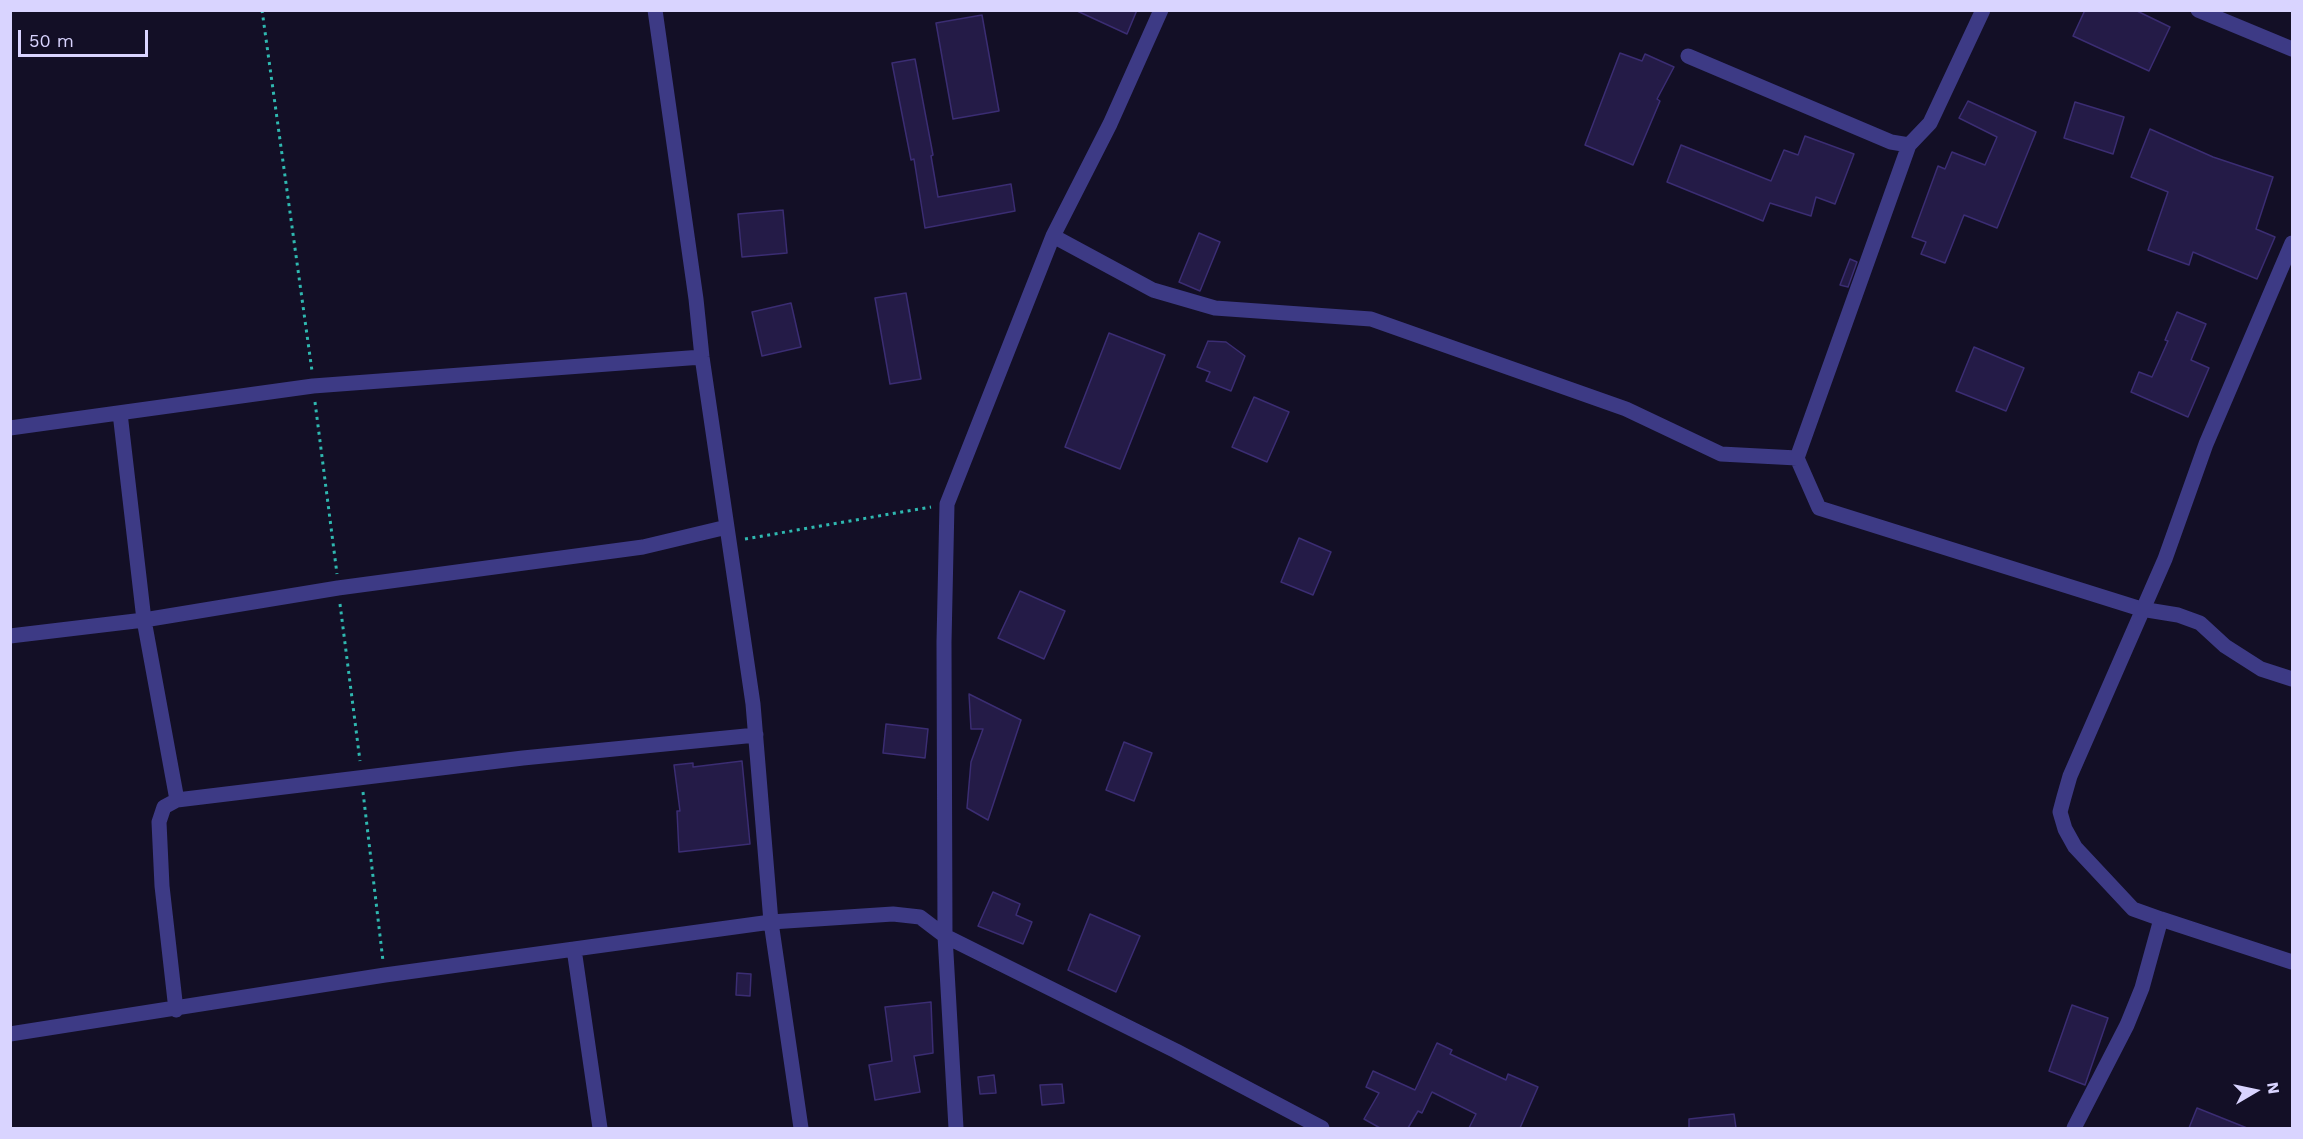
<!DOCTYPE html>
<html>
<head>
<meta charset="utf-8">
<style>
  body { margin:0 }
  #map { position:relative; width:2303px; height:1139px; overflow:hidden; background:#130f26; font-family:"Work Sans",sans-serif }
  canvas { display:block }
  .frame { position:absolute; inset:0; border:12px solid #d9d4ff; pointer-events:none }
  .north { position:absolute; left:2225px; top:1061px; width:60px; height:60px; -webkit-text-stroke:4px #130f26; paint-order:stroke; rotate:81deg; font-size:16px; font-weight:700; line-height:24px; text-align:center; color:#d9d4ff }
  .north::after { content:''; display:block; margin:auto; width:21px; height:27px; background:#d9d4ff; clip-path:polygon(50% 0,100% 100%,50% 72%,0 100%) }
  .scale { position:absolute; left:18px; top:30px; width:130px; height:27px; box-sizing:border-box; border:3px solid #d9d4ff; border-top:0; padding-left:8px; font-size:18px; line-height:21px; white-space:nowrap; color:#d9d4ff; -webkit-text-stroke:4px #130f26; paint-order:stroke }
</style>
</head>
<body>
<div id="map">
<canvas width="2303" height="1139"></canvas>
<div class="frame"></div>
<div class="north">N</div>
<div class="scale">50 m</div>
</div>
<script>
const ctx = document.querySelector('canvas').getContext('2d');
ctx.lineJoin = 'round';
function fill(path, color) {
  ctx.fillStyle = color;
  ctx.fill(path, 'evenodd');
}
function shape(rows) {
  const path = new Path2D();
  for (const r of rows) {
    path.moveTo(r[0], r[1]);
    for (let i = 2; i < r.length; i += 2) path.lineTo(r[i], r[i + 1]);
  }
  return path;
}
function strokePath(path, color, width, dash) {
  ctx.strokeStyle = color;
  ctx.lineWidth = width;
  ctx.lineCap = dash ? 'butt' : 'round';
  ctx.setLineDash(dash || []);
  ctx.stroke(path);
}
const building = shape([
  [1075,10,1137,10,1127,34,1075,10],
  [2085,10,2135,10,2170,27,2149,71,2073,36,2085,10],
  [982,15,999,111,953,119,936,23,982,15],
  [1620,53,1642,61,1645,54,1674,67,1657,99,1660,101,1633,165,1585,145,1620,53],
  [915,59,933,155,931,156,938,197,1011,184,1015,211,925,228,914,159,911,160,892,63,915,59],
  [1968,101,2036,132,1997,228,1964,215,1945,263,1921,254,1926,242,1912,237,1938,166,1945,169,1952,152,1985,165,1997,137,1959,118,1968,101],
  [2075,102,2124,117,2113,154,2064,138,2075,102],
  [2150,129,2213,157,2273,177,2256,229,2275,237,2257,279,2193,252,2189,265,2148,250,2168,192,2131,177,2150,129],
  [1805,136,1854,154,1835,204,1816,197,1811,216,1770,203,1763,221,1667,182,1681,145,1771,181,1784,150,1798,155,1805,136],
  [783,210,787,253,742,257,738,214,783,210],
  [1199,233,1220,242,1200,291,1179,282,1199,233],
  [1850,259,1857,262,1848,287,1840,285,1850,259],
  [906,293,921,379,890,384,875,298,906,293],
  [791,303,801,347,762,356,752,312,791,303],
  [2177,312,2206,324,2191,360,2209,368,2188,417,2131,392,2139,372,2152,377,2168,341,2165,340,2177,312],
  [1109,333,1165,355,1120,469,1065,447,1109,333],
  [1208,341,1226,342,1245,356,1231,391,1206,381,1210,372,1197,367,1208,341],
  [1974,347,2024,368,2006,411,1956,391,1974,347],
  [1254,397,1289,412,1267,462,1232,447,1254,397],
  [1299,538,1331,552,1313,595,1281,582,1299,538],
  [1020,591,1065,611,1044,659,998,638,1020,591],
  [969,694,1021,720,988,820,967,808,971,762,983,729,971,729,969,694],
  [886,724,928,729,925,758,883,753,886,724],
  [1124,742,1152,753,1134,801,1106,790,1124,742],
  [742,761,750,844,679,852,677,811,680,811,674,765,693,763,693,767,742,761],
  [993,892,1020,904,1016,915,1032,922,1023,944,978,926,993,892],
  [1090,914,1140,936,1116,992,1068,970,1090,914],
  [737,973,751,974,750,996,736,995,737,973],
  [931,1002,933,1053,914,1056,920,1092,875,1100,869,1065,892,1061,885,1007,931,1002],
  [2072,1005,2108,1018,2085,1085,2049,1071,2072,1005],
  [1437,1043,1452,1050,1450,1054,1506,1080,1508,1074,1538,1087,1520,1128,1469,1128,1476,1114,1432,1092,1422,1113,1418,1111,1408,1128,1380,1128,1364,1119,1379,1093,1366,1087,1373,1071,1415,1090,1437,1043],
  [994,1075,996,1093,980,1094,978,1077,994,1075],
  [1062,1084,1064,1103,1042,1105,1040,1085,1062,1084],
  [2197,1108,2247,1128,2189,1128,2197,1108],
  [1734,1114,1736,1128,1689,1128,1689,1119,1734,1114]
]);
fill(building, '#241b47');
strokePath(building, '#3b2d73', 1.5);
strokePath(shape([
  [262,10,312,371],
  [315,402,337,574],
  [745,539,931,507],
  [340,604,360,761],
  [363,792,383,961]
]), '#2fb8b0', 3, [3, 4.5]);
strokePath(shape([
  [655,10,696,299,702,357,753,704,771,922,801,1128],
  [1983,10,1930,123,1909,145,1797,458,1819,508,2141,609,2178,615,2200,623,2225,646,2261,669,2292,679],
  [2198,10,2292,49],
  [1688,56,1891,142,1909,145],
  [1053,236,1153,290,1215,308,1371,319,1626,409,1721,454,1797,458],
  [120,413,144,620,177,800],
  [10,428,313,386,702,357],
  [10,636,144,620,338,588,643,547,727,527],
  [2161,919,2292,962],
  [574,949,600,1128],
  [176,1010,162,886,159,822,164,807,177,800,523,758,756,735],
  [10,1034,385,975,771,922,893,914,920,917,945,936,1176,1051,1322,1128],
  [956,1128,945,936,944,642,947,504,1053,236,1110,124,1161,10],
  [2074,1128,2127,1025,2142,988,2161,919,2133,909,2075,847,2065,829,2060,812,2064,797,2070,776,2165,559,2206,444,2292,243]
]), '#3d3a85', 15);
</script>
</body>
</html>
